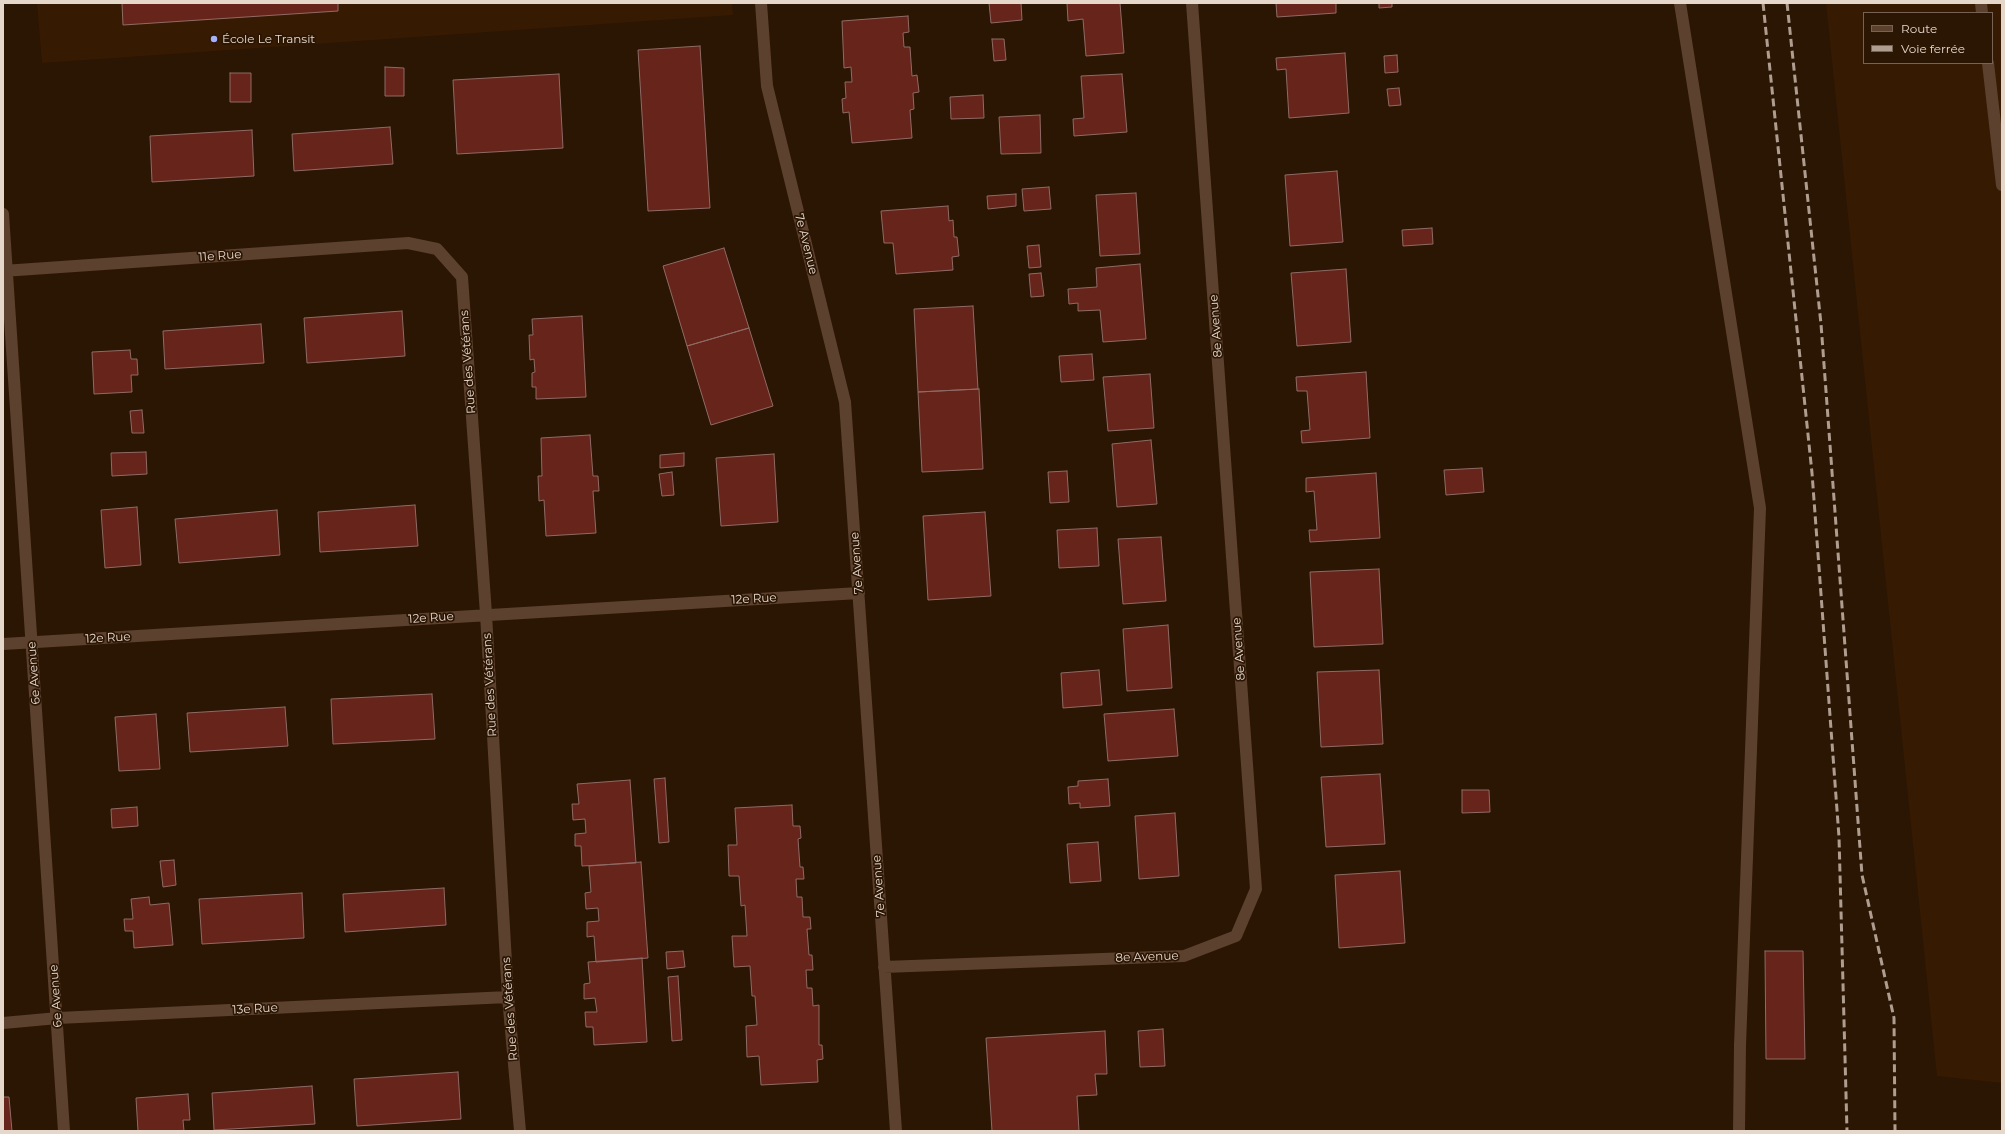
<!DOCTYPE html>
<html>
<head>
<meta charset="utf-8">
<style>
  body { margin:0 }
  #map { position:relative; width:2005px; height:1134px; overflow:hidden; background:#2b1503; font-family:Montserrat,sans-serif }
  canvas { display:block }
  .frame { position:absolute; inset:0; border:4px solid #e6d7cb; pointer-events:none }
  .legend { position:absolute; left:1863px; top:12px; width:130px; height:52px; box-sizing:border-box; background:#2b1503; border:1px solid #766353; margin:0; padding:5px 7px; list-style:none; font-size:12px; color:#e6d7cb }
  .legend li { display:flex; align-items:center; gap:8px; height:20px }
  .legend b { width:20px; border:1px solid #766353 }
</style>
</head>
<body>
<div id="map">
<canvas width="2005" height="1134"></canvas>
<div class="frame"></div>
<ul class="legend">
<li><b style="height:5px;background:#5b412e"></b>Route</li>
<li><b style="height:5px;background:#af9d90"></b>Voie ferrée</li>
</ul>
</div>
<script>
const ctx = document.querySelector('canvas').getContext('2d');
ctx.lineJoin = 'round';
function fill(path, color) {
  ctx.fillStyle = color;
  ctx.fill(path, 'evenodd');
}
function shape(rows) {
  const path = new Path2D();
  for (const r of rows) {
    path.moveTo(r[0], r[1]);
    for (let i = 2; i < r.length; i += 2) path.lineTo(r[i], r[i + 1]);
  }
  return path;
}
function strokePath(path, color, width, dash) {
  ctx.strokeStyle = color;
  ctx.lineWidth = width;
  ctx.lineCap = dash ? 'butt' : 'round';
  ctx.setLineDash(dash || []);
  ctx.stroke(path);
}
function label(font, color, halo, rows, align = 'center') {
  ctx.font = font + ' Montserrat,sans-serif';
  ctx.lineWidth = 3.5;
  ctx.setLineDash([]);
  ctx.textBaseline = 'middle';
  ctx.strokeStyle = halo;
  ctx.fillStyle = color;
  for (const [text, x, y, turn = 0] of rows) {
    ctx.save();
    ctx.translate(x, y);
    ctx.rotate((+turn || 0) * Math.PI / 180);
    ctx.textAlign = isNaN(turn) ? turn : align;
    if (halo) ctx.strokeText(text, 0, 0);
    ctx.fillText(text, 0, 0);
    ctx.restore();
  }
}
fill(shape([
  [37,3,732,3,733,15,42,63],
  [1826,3,2002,3,2002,1083,1937,1076],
  [1864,13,1992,13,1992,63,1864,63]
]), '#361b02');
const building = shape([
  [122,3,338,3,338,11,123,25,122,3],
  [989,3,1021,3,1022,20,991,23,989,3],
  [1067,3,1120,3,1124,53,1086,56,1083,19,1068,21,1067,3],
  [1276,3,1336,3,1336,13,1277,17,1276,3],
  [1379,3,1392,3,1392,7,1379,8,1379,3],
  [908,16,909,32,903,33,904,47,910,47,912,76,917,75,919,92,913,93,914,109,910,110,912,138,852,143,849,112,843,113,842,99,846,98,845,82,852,82,851,67,844,68,842,21,908,16],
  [992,39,1004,39,1006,60,994,61,992,39],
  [700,46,710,208,648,211,638,50,700,46],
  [1345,53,1349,113,1289,118,1286,69,1277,70,1276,58,1345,53],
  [1397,55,1398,72,1385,73,1384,56,1397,55],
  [385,67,404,68,404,96,385,96,385,67],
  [230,73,251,73,251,102,230,102,230,73],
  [559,74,563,148,457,154,453,80,559,74],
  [1122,74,1127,132,1074,136,1073,119,1084,118,1081,76,1122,74],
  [1399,88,1401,105,1389,106,1387,89,1399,88],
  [983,95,984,118,951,119,950,97,983,95],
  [1040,115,1041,153,1001,154,999,117,1040,115],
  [390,127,393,164,294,171,292,134,390,127],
  [252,130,254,176,152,182,150,136,252,130],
  [1337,171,1343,242,1290,246,1285,175,1337,171],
  [1049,187,1051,209,1024,211,1022,189,1049,187],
  [1136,193,1140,254,1100,256,1096,195,1136,193],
  [1016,194,1016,206,988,209,987,196,1016,194],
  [948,206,949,221,953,220,954,237,957,237,959,256,952,257,953,270,896,274,893,243,884,243,881,211,948,206],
  [1432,228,1433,244,1403,246,1402,230,1432,228],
  [1039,245,1041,267,1029,268,1027,246,1039,245],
  [724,248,749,328,687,346,663,266,724,248],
  [1140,264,1146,339,1103,342,1100,310,1078,311,1078,303,1069,304,1068,289,1097,287,1096,268,1140,264],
  [1346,269,1351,342,1297,346,1291,273,1346,269],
  [1041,273,1044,296,1031,297,1029,274,1041,273],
  [973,306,978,389,918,392,914,309,973,306],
  [402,311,405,356,307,363,304,318,402,311],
  [582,316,586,397,536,399,536,387,532,387,532,373,535,372,534,359,530,360,529,335,533,335,532,319,582,316],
  [261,324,264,363,165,369,163,331,261,324],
  [749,328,773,406,711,425,687,346,749,328],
  [130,350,131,359,137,359,138,375,131,375,132,392,94,394,92,352,130,350],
  [1092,354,1094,380,1061,382,1059,356,1092,354],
  [1366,372,1370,438,1302,443,1301,431,1310,430,1307,391,1297,391,1296,377,1366,372],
  [1150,374,1154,428,1108,431,1103,377,1150,374],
  [979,389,983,469,922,472,918,392,979,389],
  [142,410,144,433,132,433,130,411,142,410],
  [590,435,593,476,598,476,599,491,593,491,596,533,546,536,544,500,539,501,538,476,542,476,541,438,590,435],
  [1151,440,1157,504,1117,507,1112,444,1151,440],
  [146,452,147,474,112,476,111,453,146,452],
  [684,453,684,466,660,468,660,455,684,453],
  [774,454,778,522,721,526,716,458,774,454],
  [1482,468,1484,492,1446,495,1444,470,1482,468],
  [1067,471,1069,502,1050,503,1048,472,1067,471],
  [672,472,674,495,662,496,659,474,672,472],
  [1376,473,1380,538,1310,542,1309,530,1317,530,1314,491,1306,492,1306,478,1376,473],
  [415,505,418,546,320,552,318,512,415,505],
  [137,507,141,565,105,568,101,510,137,507],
  [277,510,280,555,179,563,175,519,277,510],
  [985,512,991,596,928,600,923,516,985,512],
  [1097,528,1099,566,1059,568,1057,530,1097,528],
  [1161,537,1166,601,1123,604,1118,539,1161,537],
  [1379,569,1383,644,1314,647,1310,572,1379,569],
  [1168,625,1172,688,1127,691,1123,629,1168,625],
  [1099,670,1102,705,1063,708,1061,673,1099,670],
  [1379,670,1383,744,1321,747,1317,672,1379,670],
  [432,694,435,739,333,744,331,699,432,694],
  [285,707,288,746,190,752,187,713,285,707],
  [1174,709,1178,756,1108,761,1104,714,1174,709],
  [156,714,160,769,119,771,115,717,156,714],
  [1380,774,1385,844,1326,847,1321,777,1380,774],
  [665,778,669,842,659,843,654,779,665,778],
  [1108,779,1110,806,1080,808,1080,803,1069,804,1068,787,1078,786,1078,781,1108,779],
  [630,780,636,863,582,866,581,846,575,846,575,834,586,833,585,819,573,820,572,804,579,804,577,784,630,780],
  [1462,790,1489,790,1490,812,1462,813,1462,790],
  [792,805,793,826,800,826,801,838,798,839,800,867,803,867,804,879,796,879,797,897,802,897,803,917,810,917,811,929,807,929,809,955,812,955,813,970,806,970,807,988,812,988,813,1006,819,1005,819,1045,822,1045,823,1059,817,1060,818,1082,761,1085,759,1056,747,1057,746,1026,757,1025,755,996,752,996,750,966,734,967,732,936,747,936,745,905,741,906,739,876,729,876,728,845,737,845,735,808,792,805],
  [137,807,138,826,112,828,111,809,137,807],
  [1175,813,1179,876,1139,879,1135,816,1175,813],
  [1098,842,1101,881,1070,883,1067,844,1098,842],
  [174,860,176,885,163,887,160,861,174,860],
  [641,862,648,958,596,962,594,936,587,937,587,922,599,921,598,908,586,909,585,893,591,892,589,866,641,862],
  [1400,871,1405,943,1339,948,1335,875,1400,871],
  [444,888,446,925,345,932,343,894,444,888],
  [302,893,304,938,202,944,199,899,302,893],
  [149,897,150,905,169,903,173,945,134,948,133,931,125,931,124,919,133,919,131,899,149,897],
  [683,951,685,967,667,969,666,952,683,951],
  [1765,951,1803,951,1805,1059,1766,1059,1765,951],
  [642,958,647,1042,594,1045,593,1027,586,1027,585,1012,597,1012,595,998,584,999,584,984,590,983,588,962,642,958],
  [678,976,682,1040,672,1041,668,977,678,976],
  [1163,1029,1165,1066,1140,1067,1138,1031,1163,1029],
  [1105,1031,1107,1074,1095,1074,1097,1095,1077,1096,1079,1131,992,1131,986,1038,1105,1031],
  [458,1072,461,1119,357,1126,354,1079,458,1072],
  [312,1086,315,1124,214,1130,212,1093,312,1086],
  [188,1094,190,1120,183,1120,184,1131,138,1131,136,1098,188,1094],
  [3,1097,9,1097,12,1131,3,1131,3,1097]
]);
fill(building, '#67241b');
strokePath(building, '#8f6b65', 1);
strokePath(shape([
  [1680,3,1760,508,1740,1045,1739,1131]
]), '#5b412e', 12);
strokePath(shape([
  [761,3,767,86,845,402,896,1131],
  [1981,3,1982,13],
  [1988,63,2002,185],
  [3,214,64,1131],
  [3,271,408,243,437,249,462,277,486,614,508,997,520,1131],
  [3,644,859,593],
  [884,967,1184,956,1236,936,1256,889,1192,3],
  [3,1023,58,1018,508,997]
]), '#5b412e', 12);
strokePath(shape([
  [1763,3,1812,473,1839,837,1847,1131],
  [1787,3,1821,324,1862,875,1894,1018,1895,1131]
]), '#af9d90', 3, [8, 4]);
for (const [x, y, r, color] of [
  [214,39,4,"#a6b1fc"]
]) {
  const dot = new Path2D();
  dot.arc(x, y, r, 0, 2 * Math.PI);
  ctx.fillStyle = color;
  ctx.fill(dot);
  strokePath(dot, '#2b1503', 1.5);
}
label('12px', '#e6d7cb', '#2b1503', [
  ["École Le Transit",222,39]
], 'left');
label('12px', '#e6d7cb', '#2b1503', [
  ["7e Avenue",806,244,76],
  ["11e Rue",220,256,-4],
  ["8e Avenue",1216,326,-94],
  ["Rue des Vétérans",468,362,-94],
  ["7e Avenue",857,563,-94],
  ["12e Rue",754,599,-3],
  ["12e Rue",431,618,-4],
  ["12e Rue",108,638,-3],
  ["8e Avenue",1239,649,-94],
  ["6e Avenue",34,673,-94],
  ["Rue des Vétérans",490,685,-93],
  ["7e Avenue",879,886,-94],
  ["8e Avenue",1147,957,-2],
  ["6e Avenue",56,996,-94],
  ["13e Rue",255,1009,-3],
  ["Rue des Vétérans",510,1009,-94]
]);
</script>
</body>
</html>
